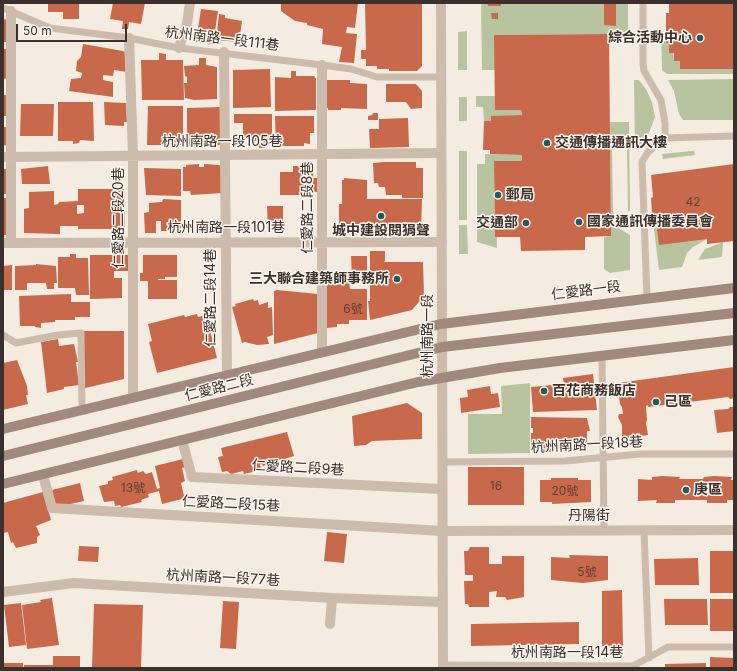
<!DOCTYPE html>
<html>
<head>
<meta charset="utf-8">
<style>
  body { margin:0 }
  #map { position:relative; width:737px; height:671px; overflow:hidden; background:#f4ebe1; font-family:Inter,sans-serif }
  canvas { display:block }
  .frame { position:absolute; inset:0; border:4px solid #3b302b; pointer-events:none }
  .scale { position:absolute; left:16px; top:24px; width:111px; height:18px; box-sizing:border-box; border:2px solid #3b302b; border-top:0; padding-left:5px; font-size:12px; line-height:14px; white-space:nowrap; color:#3b302b; -webkit-text-stroke:3px #fbf5ee; paint-order:stroke }
</style>
</head>
<body>
<div id="map">
<canvas width="737" height="671"></canvas>
<div class="frame"></div>
<div class="scale">50 m</div>
</div>
<script>
const ctx = document.querySelector('canvas').getContext('2d');
ctx.lineJoin = 'round';
function fill(path, color) {
  ctx.fillStyle = color;
  ctx.fill(path, 'evenodd');
}
function shape(rows) {
  const path = new Path2D();
  for (const r of rows) {
    path.moveTo(r[0], r[1]);
    for (let i = 2; i < r.length; i += 2) path.lineTo(r[i], r[i + 1]);
  }
  return path;
}
function strokePath(path, color, width, dash) {
  ctx.strokeStyle = color;
  ctx.lineWidth = width;
  ctx.lineCap = dash ? 'butt' : 'round';
  ctx.setLineDash(dash || []);
  ctx.stroke(path);
}
function label(font, color, halo, rows, align = 'center') {
  ctx.font = font + ' Inter,"Noto Sans TC",sans-serif';
  ctx.lineWidth = 3;
  ctx.setLineDash([]);
  ctx.textBaseline = 'middle';
  ctx.strokeStyle = halo;
  ctx.fillStyle = color;
  for (const [text, x, y, turn = 0] of rows) {
    ctx.save();
    ctx.translate(x, y);
    ctx.rotate((+turn || 0) * Math.PI / 180);
    ctx.textAlign = isNaN(turn) ? turn : align;
    if (halo) ctx.strokeText(text, 0, 0);
    ctx.fillText(text, 0, 0);
    ctx.restore();
  }
}
fill(shape([
  [481,3,487,3,488,6,501,6,501,3,628,3,628,43,610,43,609,34,495,35,495,70,482,70],
  [467,31,467,70,458,70,458,32],
  [661,33,666,33,672,43,674,61,680,61,680,69,734,69,734,74,667,74,662,70,662,66],
  [734,79,734,120,683,120,679,114,674,91,668,80],
  [634,80,639,80,646,89,652,102,655,117,647,138,638,147,635,148],
  [476,96,495,96,495,110,521,110,522,115,491,117,491,121,484,121,483,107,476,107],
  [459,97,467,97,467,121,459,121],
  [610,122,629,122,630,211,628,211,627,149,612,149,613,211,620,229,630,235,630,270,610,273,604,269,604,237,611,236],
  [459,151,467,151,467,220,459,220],
  [691,151,694,151,695,155,663,159,662,154],
  [485,154,522,155,522,161,494,161,495,237,497,237,497,248,477,242,477,164,485,164],
  [652,213,654,222,707,239,693,247,687,253,682,267,659,270],
  [459,225,467,225,468,254,459,254],
  [723,242,722,257,698,260,705,249],
  [530,383,530,453,468,454,468,414,502,414,501,386]
]), '#b8c4a0');
fill(shape([
  [48,3,79,3,79,19,63,19,63,12,48,12],
  [113,3,145,3,141,24,129,22,128,29,122,29,123,21,110,19],
  [281,3,358,3,355,28,347,27,346,33,357,34,354,63,339,62,342,47,322,44,323,29,307,25,307,23,295,21,281,11],
  [365,3,422,3,422,66,417,71,389,71,389,69,377,69,377,66,366,66,366,59,361,59,361,50,366,50],
  [487,3,501,3,501,6,488,6],
  [604,3,616,3,616,26,604,25],
  [669,3,734,3,734,69,680,69,680,61,674,61,674,53,669,53,669,43,666,43,666,13,669,13],
  [201,9,218,11,213,44,196,42],
  [491,13,498,13,498,19,492,19],
  [219,14,225,15,225,18,242,21,239,42,216,40],
  [3,19,9,20,11,42,3,42],
  [609,34,611,236,585,237,585,250,521,251,520,237,495,237,494,161,522,161,522,155,490,154,490,150,483,150,484,121,491,121,491,116,522,115,521,110,495,110,494,35],
  [83,44,123,51,126,53,127,72,114,70,113,76,103,75,103,80,113,82,113,97,69,91,71,79,81,78,82,73,76,71,77,61,81,57],
  [3,49,8,49,8,78,3,79],
  [159,53,166,54,166,60,183,60,184,100,142,100,141,60,159,60],
  [199,58,206,58,206,65,217,67,217,99,194,100,185,98,184,83,187,83,187,77,185,76,184,66,199,65],
  [270,69,271,107,233,108,233,70],
  [291,71,296,71,296,76,314,76,316,79,316,110,275,111,275,77,291,78],
  [326,80,350,80,350,83,367,84,367,109,341,108,341,110,328,110,328,108,326,108],
  [386,84,416,84,422,91,422,108,411,109,406,102,386,102],
  [3,95,7,95,8,116,3,116],
  [58,102,93,102,94,141,80,140,79,143,73,144,73,141,58,141],
  [104,102,126,103,127,122,124,122,124,126,105,125],
  [21,104,54,104,53,136,20,136],
  [148,106,183,106,183,145,147,145],
  [222,107,222,145,187,146,187,108],
  [373,113,378,113,378,120,368,120,368,116,372,115],
  [234,114,272,114,272,141,265,141,265,148,259,148,258,141,253,141,253,137,243,137,243,123,234,123],
  [275,116,314,116,314,133,310,133,310,144,304,143,304,146,276,146],
  [408,118,409,147,370,148,369,129,379,129,379,119],
  [3,127,12,127,9,146,3,145],
  [384,162,416,162,416,168,423,168,423,198,402,198,402,195,386,195,385,187,379,187,378,183,374,183,373,163],
  [199,164,199,167,204,167,204,164,219,165,222,167,222,193,191,195,190,191,183,191,183,167,186,167,186,165],
  [734,164,734,241,707,244,707,239,659,245,656,221,654,222,652,213,651,198,653,197,651,175],
  [48,166,50,184,22,184,21,169],
  [293,166,313,166,313,178,318,178,318,192,313,192,313,195,280,195,280,172,293,172],
  [144,168,181,169,181,196,146,195],
  [3,169,7,169,8,194,3,194],
  [344,178,367,180,367,199,422,199,421,231,415,235,339,234,339,204,342,204,342,180,344,180],
  [78,189,124,189,125,229,78,229,78,226,60,226,60,234,24,233,24,209,29,208,29,192,54,191,54,205,58,204,59,202,78,201],
  [77,205,84,205,84,213,77,214],
  [3,198,6,198,6,235,3,235],
  [163,199,181,200,181,231,161,231,161,221,156,221,156,233,145,233,144,213,149,212,149,203,162,202],
  [267,206,283,206,283,229,268,230],
  [370,251,385,251,385,261,384,262,423,262,424,296,412,310,370,320,368,301,370,301],
  [70,254,76,254,76,258,88,258,89,295,76,295,75,288,58,288,58,257,70,257],
  [90,255,129,255,129,271,114,271,114,278,122,278,122,298,90,299],
  [143,255,177,255,177,277,165,277,165,279,158,279,158,280,177,280,177,299,148,299,148,281,140,281,140,273,143,273],
  [351,256,367,256,367,278,352,278],
  [36,264,56,266,57,283,54,283,54,289,47,289,46,283,27,283,27,290,15,290,15,266,36,265],
  [12,265,12,290,3,290,3,266],
  [348,273,350,289,367,289,367,320,349,320,349,324,337,324,337,327,327,328,326,277,329,274],
  [277,290,318,294,318,333,274,344,274,291],
  [71,294,71,302,90,302,90,317,75,317,75,320,55,320,55,322,41,323,41,328,35,327,35,326,20,326,19,296],
  [253,299,254,301,258,300,259,305,268,302,268,308,272,307,273,335,267,337,269,344,257,345,245,342,242,343,232,307,236,306,235,304],
  [197,314,198,317,206,315,217,358,157,373,149,342,152,341,148,324,184,315,185,317],
  [81,331,124,331,124,379,81,389],
  [58,339,59,346,74,344,78,362,76,362,79,385,64,387,64,389,47,393,41,342],
  [17,360,27,386,28,395,26,395,28,404,3,410,3,363],
  [734,367,734,398,730,399,728,397,705,400,681,403,675,406,673,404,648,407,648,405,646,406,647,420,646,423,648,435,622,439,622,425,618,417,619,414,623,414,622,407,620,404,619,396,621,393,618,383],
  [593,374,597,410,533,412,531,387,564,384,563,378],
  [490,386,491,394,498,393,500,407,461,413,460,398,468,397,467,390],
  [407,403,422,413,422,439,372,441,366,445,354,446,352,416],
  [730,407,734,407,734,431,717,433,714,410,728,409],
  [531,417,587,418,590,431,587,431,587,441,586,443,579,443,580,445,565,444,565,449,554,449,554,452,548,452,548,449,531,449,531,433,533,433,533,428,531,428],
  [287,432,294,456,263,466,262,464,260,464,261,470,244,474,243,471,231,474,227,471,222,472,218,457,223,456,221,448],
  [183,459,185,467,182,468,185,481,181,483,184,496,182,499,162,504,159,491,148,494,149,497,141,500,142,502,121,507,120,505,115,506,114,501,104,502,99,486,108,484,108,481,113,480,112,477,137,470,138,473,143,471,146,474,152,472,157,489,160,488,155,466],
  [468,467,524,467,524,505,468,505],
  [662,476,680,477,679,479,703,479,704,477,714,476,732,477,731,480,734,480,734,500,727,500,727,503,707,503,707,500,675,500,675,503,656,503,657,500,638,501,638,479,652,480,652,477],
  [551,478,578,478,578,480,591,480,591,502,552,504,552,502,540,502,540,480,551,480],
  [80,483,84,501,66,505,55,504,52,490],
  [43,492,51,520,36,526,40,535,37,537,37,543,16,548,13,542,11,543,8,532,3,533,3,503],
  [327,532,347,534,344,563,324,561],
  [79,546,99,547,98,562,78,561],
  [470,547,489,547,489,564,502,564,502,556,524,556,524,597,507,600,505,597,496,597,497,591,489,592,489,607,469,607,468,604,465,604,464,581,473,581,473,575,465,575,464,551,468,551],
  [710,551,734,551,734,593,710,593],
  [569,555,608,556,608,580,583,583,551,580,551,557,570,558],
  [698,558,699,585,655,585,654,559],
  [622,590,623,646,602,646,602,591],
  [52,598,59,645,27,649,22,605,41,602,40,600],
  [664,599,707,599,708,625,665,625],
  [710,599,734,599,734,631,710,631],
  [223,601,239,602,236,649,220,648],
  [21,603,26,645,9,647,4,605],
  [94,604,143,605,141,668,92,668],
  [579,622,579,644,471,646,471,624],
  [53,656,80,656,80,668,24,668,24,665,53,665],
  [710,657,734,658,734,668,710,668],
  [3,663,23,663,23,668,3,668],
  [706,663,706,668,665,668,665,664]
]), '#c8694b');
strokePath(shape([
  [643,3,643,63,644,71,661,100,665,123,665,138,648,152,642,162,647,298],
  [3,8,50,28,129,38,179,48,322,65,351,69,377,77,441,77],
  [665,138,734,136],
  [3,335,16,343,58,335,81,333,82,410],
  [602,356,604,530],
  [442,462,565,461,640,454,734,454],
  [644,530,649,658],
  [443,665,633,666,668,647,734,647]
]), '#cdbbac', 7);
strokePath(shape([
  [11,11,11,243],
  [129,38,133,156,133,397],
  [179,48,187,23,190,3],
  [224,52,227,375],
  [322,65,322,351],
  [3,157,441,153],
  [3,243,442,242],
  [182,440,192,477,442,489],
  [43,475,52,508,443,531,734,530],
  [3,592,74,583,332,598,442,602],
  [330,624,332,598]
]), '#cdbbac', 10);
strokePath(shape([
  [441,3,443,668]
]), '#cdbbac', 10);
strokePath(shape([
  [3,429,441,324,734,288],
  [3,456,442,347,734,313],
  [3,484,418,382,500,368,734,340]
]), '#a18a7d', 10);
for (const [x, y, r, color] of [
  [700,38,4,"#1f5a5e"],
  [547,143,4,"#1f5a5e"],
  [498,195,4,"#1f5a5e"],
  [381,216,4,"#1f5a5e"],
  [579,222,4,"#1f5a5e"],
  [526,223,4,"#1f5a5e"],
  [397,279,4,"#1f5a5e"],
  [544,391,4,"#1f5a5e"],
  [656,402,4,"#1f5a5e"],
  [686,490,4,"#1f5a5e"]
]) {
  const dot = new Path2D();
  dot.arc(x, y, r, 0, 2 * Math.PI);
  ctx.fillStyle = color;
  ctx.fill(dot);
  strokePath(dot, '#fbf5ee', 1.5);
}
label('12px', '#5e3e33', null, [
  ["42",693,202],
  ["6號",353,309],
  ["16",496,486],
  ["13號",133,488],
  ["20號",565,491],
  ["5號",587,572]
]);
label('bold 14px', '#3b302b', '#fbf5ee', [
  ["綜合活動中心",692,38,"right"],
  ["交通傳播通訊大樓",555,143],
  ["郵局",506,195],
  ["國家通訊傳播委員會",587,222],
  ["交通部",518,223,"right"],
  ["城中建設閱狷聲",381,231,"center"],
  ["三大聯合建築師事務所",389,279,"right"],
  ["百花商務飯店",552,391],
  ["己區",664,402],
  ["庚區",694,490]
], 'left');
label('14px', '#3b302b', '#fbf5ee', [
  ["杭州南路一段111巷",222,39,7],
  ["杭州南路一段105巷",222,142],
  ["仁愛路二段8巷",308,208,-90],
  ["仁愛路二段20巷",119,218,-90],
  ["杭州南路一段101巷",226,228],
  ["仁愛路一段",586,291,-7],
  ["仁愛路二段14巷",211,298,-90],
  ["杭州南路一段",428,336,-90],
  ["仁愛路二段",219,388,-14],
  ["杭州南路一段18巷",587,445,-3],
  ["仁愛路二段9巷",298,468,3],
  ["仁愛路二段15巷",231,504,3],
  ["丹陽街",589,516],
  ["杭州南路一段77巷",223,578,3],
  ["杭州南路一段14巷",567,653]
]);
</script>
</body>
</html>
